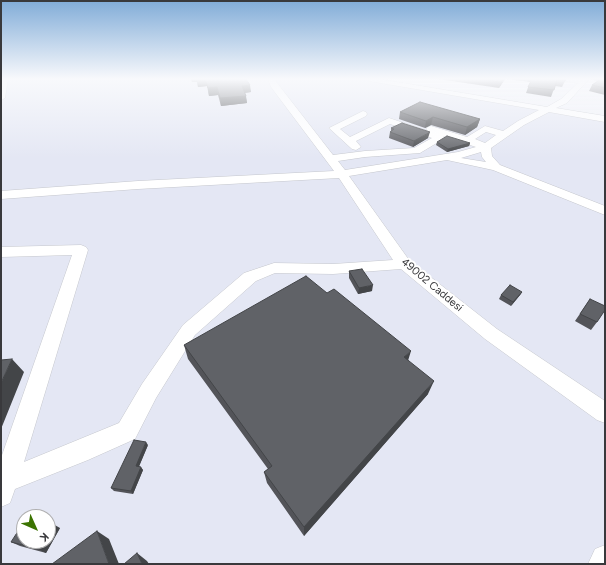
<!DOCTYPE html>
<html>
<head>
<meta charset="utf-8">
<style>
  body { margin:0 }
  #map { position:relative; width:606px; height:565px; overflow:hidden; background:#f0f2f8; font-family:Figtree,sans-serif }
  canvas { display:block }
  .frame { position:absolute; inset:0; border:2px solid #39393c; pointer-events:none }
  .north { position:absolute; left:16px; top:509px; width:40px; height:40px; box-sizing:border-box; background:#fff; border:1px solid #b0b0b1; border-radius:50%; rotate:135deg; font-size:11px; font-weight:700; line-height:16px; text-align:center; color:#39393c }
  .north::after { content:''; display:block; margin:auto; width:14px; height:18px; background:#3c7402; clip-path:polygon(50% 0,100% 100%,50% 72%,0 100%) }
</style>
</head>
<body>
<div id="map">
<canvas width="606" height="565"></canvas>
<div class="frame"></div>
<div class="north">K</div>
</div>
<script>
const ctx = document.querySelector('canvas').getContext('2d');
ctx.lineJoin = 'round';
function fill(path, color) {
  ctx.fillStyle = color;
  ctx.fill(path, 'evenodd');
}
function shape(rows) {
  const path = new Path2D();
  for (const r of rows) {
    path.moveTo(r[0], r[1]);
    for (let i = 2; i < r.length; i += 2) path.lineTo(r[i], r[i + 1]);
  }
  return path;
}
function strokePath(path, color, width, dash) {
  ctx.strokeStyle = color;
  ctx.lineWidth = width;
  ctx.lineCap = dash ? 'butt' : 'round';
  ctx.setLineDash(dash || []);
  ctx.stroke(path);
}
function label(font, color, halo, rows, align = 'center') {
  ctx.font = font + ' Figtree,sans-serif';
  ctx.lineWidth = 4;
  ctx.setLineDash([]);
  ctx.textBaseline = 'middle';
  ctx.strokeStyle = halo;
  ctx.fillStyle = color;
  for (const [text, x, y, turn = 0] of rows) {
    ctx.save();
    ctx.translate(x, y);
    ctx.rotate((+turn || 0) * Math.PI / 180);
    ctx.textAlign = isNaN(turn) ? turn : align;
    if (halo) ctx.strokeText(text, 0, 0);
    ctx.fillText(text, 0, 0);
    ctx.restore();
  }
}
fill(shape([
  [1,79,372,79,605,120,605,564,1,564],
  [24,517,48,517,48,541,24,541]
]), '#e4e7f4');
const minor = shape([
  [1,79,8,79,5,98,1,100,1,79],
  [268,79,274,79,333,155,365,151,414,148,432,138,390,124,356,141,361,147,356,150,352,149,329,128,363,111,366,112,367,114,366,116,340,129,350,137,389,118,428,131,426,129,428,127,431,126,467,137,485,126,503,131,518,121,539,110,369,81,366,79,379,79,547,107,561,99,578,83,563,81,560,79,589,79,567,103,556,108,605,116,605,122,549,112,524,125,491,148,492,156,500,165,605,206,605,215,493,170,447,160,349,176,409,260,497,329,605,401,605,423,597,420,485,339,401,269,333,274,275,273,256,281,195,335,156,398,135,439,88,460,15,489,10,503,1,507,1,458,72,255,1,257,1,247,81,245,86,247,88,250,24,462,119,423,142,384,183,325,244,273,274,263,333,264,393,260,339,178,138,189,1,199,1,191,138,181,334,171,271,87,268,79],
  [486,132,496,135,485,143,475,139,486,132],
  [434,133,476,147,458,152,345,170,338,161,365,157,420,153,445,138,443,136,434,133],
  [481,152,482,157,486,162,461,158,481,152],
  [605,545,605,564,588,564,595,549,605,545]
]);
strokePath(minor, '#c6c8ce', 1);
fill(minor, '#fff');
fill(shape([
  [191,79,246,79,251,92,245,93,247,103,221,106,218,95,209,96,207,86,198,87,197,82,192,82],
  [438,79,505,79,499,88],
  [506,79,566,79,562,87,555,86,551,97,526,93,530,82],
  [590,79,605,79,605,95,589,91,592,85,598,81],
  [400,112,480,119,477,127,465,135,431,125,425,128,399,119],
  [391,128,428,138,413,147,389,138,390,132,391,131],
  [437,142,470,143,469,146,447,152,436,145],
  [349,271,372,291,358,294,349,278],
  [522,292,520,295,511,306,499,299,501,295],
  [590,299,597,322,591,330,575,321],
  [184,345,408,360,428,394,304,536,267,483,264,472,268,469,188,359],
  [148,445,139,466,143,470,133,494,114,491,111,488],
  [60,528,46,553,20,546,11,542]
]), '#535459');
fill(shape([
  [191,79,197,79,197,82,192,82],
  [197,79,205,79,207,86,198,87],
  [503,79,505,79,499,88,501,82],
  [250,85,251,92,242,93,242,86],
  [217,87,218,95,209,96,208,88],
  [246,96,247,103,221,106,220,98],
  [433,117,431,125,425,128,426,121],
  [480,119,477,127,465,135,467,127],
  [430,132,428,138,413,147,414,141],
  [470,143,469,146,447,152,448,149],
  [373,285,372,291,358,294,359,288],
  [522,292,520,295,511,306,513,302],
  [411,351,407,364,404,357],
  [12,359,24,372,1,429,1,383],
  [434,381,428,394,304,536,304,527],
  [146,442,148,445,138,469,136,466],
  [141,467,143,470,133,494,131,491],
  [53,524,60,528,46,553,38,549,42,541,48,541,48,532],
  [97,531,109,539,119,564,109,564],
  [137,553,147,561,149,564,142,564]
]), '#434548');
const building = shape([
  [197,79,246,79,250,85,242,86,246,96,220,98,217,87,208,88,205,79,197,79],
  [476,79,503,79,501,82,476,79],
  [532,79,566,79,565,81,557,80,554,90,528,87,532,79],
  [601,79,605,79,605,88,592,85,601,79],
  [420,102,480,119,467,127,433,117,426,121,400,112,420,102],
  [402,123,430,132,414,141,390,132,394,129,391,128,402,123],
  [447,136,470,143,448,149,437,142,447,136],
  [362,269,373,285,359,288,349,271,362,269],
  [306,276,327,293,334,289,411,351,404,357,434,381,304,527,264,472,272,466,184,345,306,276],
  [510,285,522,292,513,302,501,295,510,285],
  [590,299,605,306,605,310,597,322,580,314,590,299],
  [12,359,1,383,1,360,12,359],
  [134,440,146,442,136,466,141,467,131,491,111,488,134,440],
  [24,522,24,541,42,541,38,549,11,542,24,522],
  [48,522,53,524,48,532,48,522],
  [97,531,109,564,52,564,97,531],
  [137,553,142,564,124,564,137,553]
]);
fill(building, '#606267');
strokePath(building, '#434548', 1);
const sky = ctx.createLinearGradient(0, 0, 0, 158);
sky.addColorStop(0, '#81acd8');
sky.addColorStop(0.5, '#f8f9fc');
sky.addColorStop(1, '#f8f9fc00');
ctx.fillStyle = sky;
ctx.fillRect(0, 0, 606, 158);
label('11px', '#39393c', '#fff', [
  ["49002 Caddesi",432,285,40]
]);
</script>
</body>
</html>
